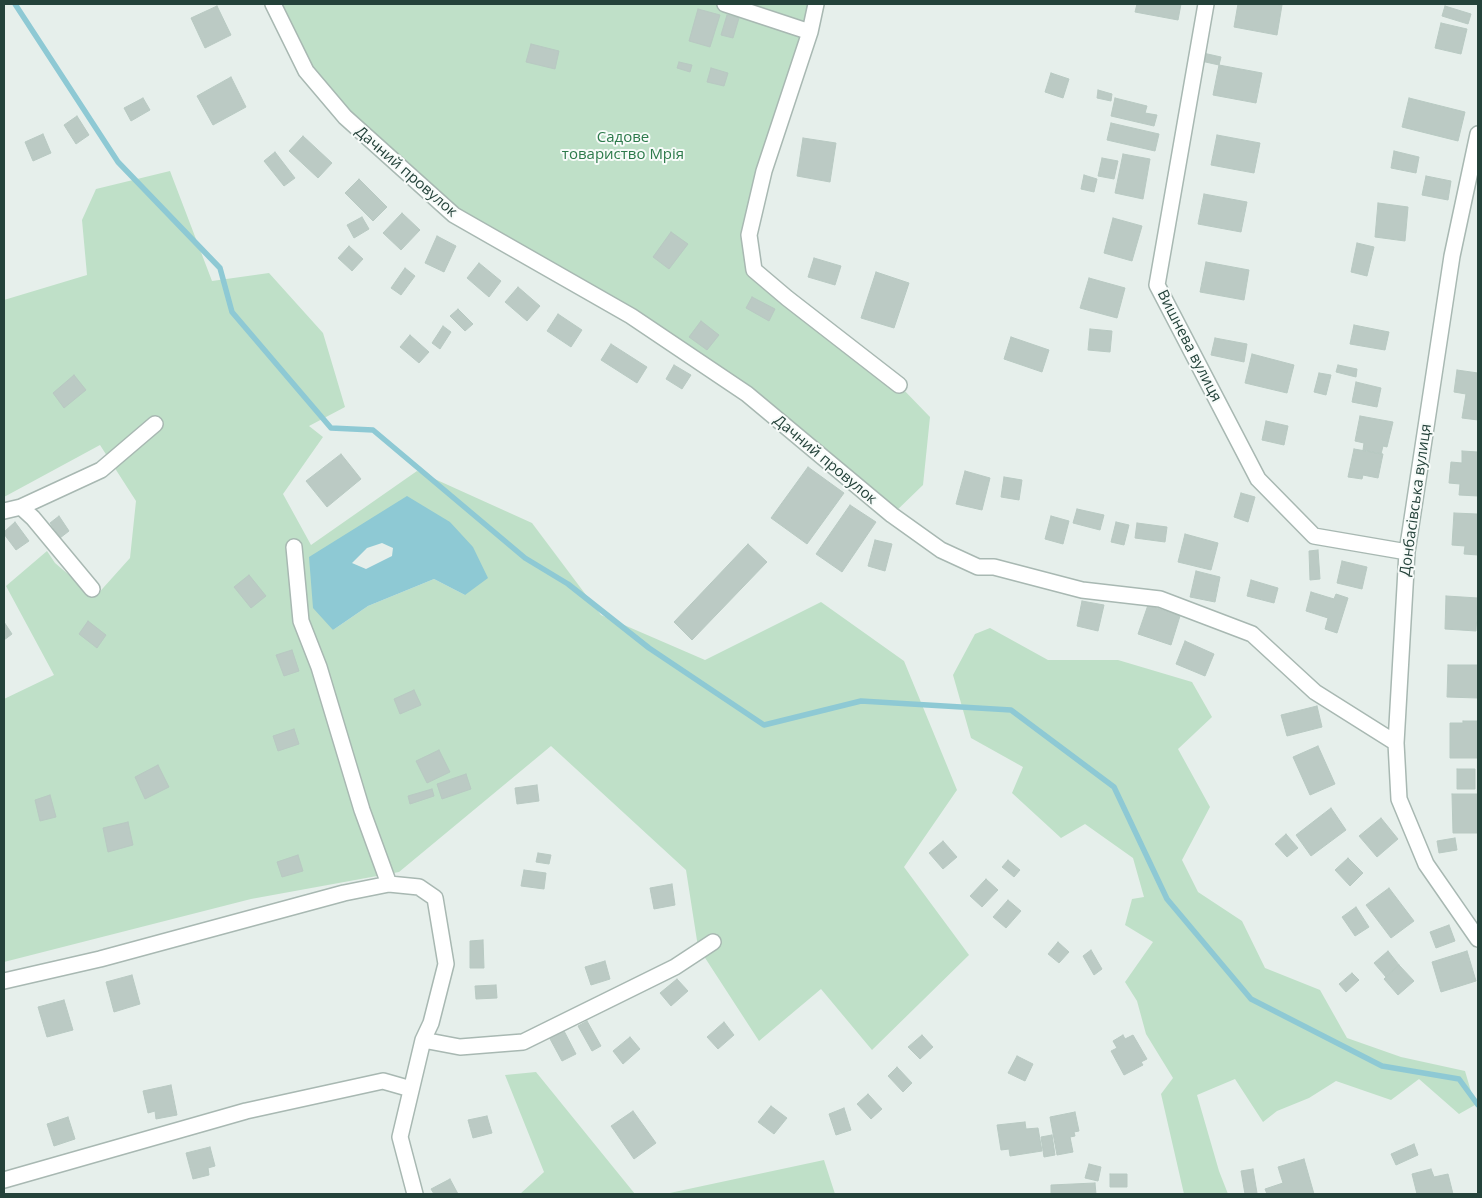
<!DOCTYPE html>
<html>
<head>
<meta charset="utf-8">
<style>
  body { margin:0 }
  #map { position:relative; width:1482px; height:1198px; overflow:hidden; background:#e6efeb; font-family:"Open Sans",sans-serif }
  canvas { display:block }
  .frame { position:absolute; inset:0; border:5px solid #24423a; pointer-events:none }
</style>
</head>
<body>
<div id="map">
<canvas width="1482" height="1198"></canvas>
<div class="frame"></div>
</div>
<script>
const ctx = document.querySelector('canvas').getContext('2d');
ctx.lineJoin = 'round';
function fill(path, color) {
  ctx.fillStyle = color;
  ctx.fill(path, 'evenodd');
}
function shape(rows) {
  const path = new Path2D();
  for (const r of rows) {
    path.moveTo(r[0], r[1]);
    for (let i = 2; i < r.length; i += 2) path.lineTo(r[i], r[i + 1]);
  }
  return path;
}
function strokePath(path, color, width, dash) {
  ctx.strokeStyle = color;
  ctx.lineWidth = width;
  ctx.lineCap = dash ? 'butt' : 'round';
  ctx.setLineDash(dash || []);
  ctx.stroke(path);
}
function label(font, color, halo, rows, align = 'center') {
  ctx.font = font + ' "Open Sans",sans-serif';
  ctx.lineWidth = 4;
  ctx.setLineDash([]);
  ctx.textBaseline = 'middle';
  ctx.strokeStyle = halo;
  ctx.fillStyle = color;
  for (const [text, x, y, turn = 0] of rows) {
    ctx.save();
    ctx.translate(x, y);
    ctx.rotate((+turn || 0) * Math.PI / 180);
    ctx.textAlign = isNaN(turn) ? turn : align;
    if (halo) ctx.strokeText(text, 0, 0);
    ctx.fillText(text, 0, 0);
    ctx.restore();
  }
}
fill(shape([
  [272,4,816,4,749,235,754,270,899,385,930,417,923,485,892,515,747,394,454,215,306,71],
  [170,171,212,281,269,273,323,333,345,407,309,426,323,437,283,494,311,545,417,471,532,523,601,615,705,660,821,602,904,661,957,790,904,867,969,955,872,1050,821,989,759,1041,698,947,686,870,551,746,399,872,251,899,4,962,4,699,54,675,6,586,47,551,55,563,95,597,130,558,136,501,100,445,4,497,4,300,87,275,82,220,96,189],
  [450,522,465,595,434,579,368,606,333,630,310,557],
  [990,628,1048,660,1118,660,1192,682,1212,717,1178,749,1210,807,1182,860,1198,892,1242,921,1265,968,1320,990,1347,1038,1401,1057,1465,1071,1475,1105,1459,1114,1419,1079,1391,1100,1336,1081,1309,1098,1277,1111,1263,1122,1235,1079,1197,1095,1219,1171,1228,1194,1184,1194,1161,1094,1173,1078,1146,1034,1137,1001,1125,982,1153,942,1125,925,1132,899,1144,897,1133,858,1085,824,1061,838,1012,793,1023,767,971,738,953,675,975,634],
  [536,1072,635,1194,520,1194,544,1172,505,1075],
  [824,1160,835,1194,665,1194]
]), '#bfe0c8');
fill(shape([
  [407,496,450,522,473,547,488,578,465,595,434,579,368,606,333,630,313,608,309,557],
  [382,543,393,548,392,556,366,569,352,563,367,548]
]), '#8ec9d4');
strokePath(shape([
  [15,4,118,162,220,268,232,312,331,428,373,430,525,558,568,584,649,648,764,725,861,701,1011,710,1114,787,1167,899,1251,999,1382,1066,1459,1079,1478,1105]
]), '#8ec9d4', 5.5);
const building = shape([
  [1137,4,1181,4,1178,20,1135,12,1137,4],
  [1238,4,1274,4,1282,5,1277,35,1234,27,1238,4],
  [217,6,231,35,205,48,191,18,217,6],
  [1445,6,1471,14,1468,24,1442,16,1445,6],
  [698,9,720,15,710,47,689,41,698,9],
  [727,15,739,18,733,38,721,35,727,15],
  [1441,23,1467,29,1461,54,1435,48,1441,23],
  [531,44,559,51,555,69,526,62,531,44],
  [1203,53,1221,57,1219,65,1201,61,1203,53],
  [679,62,692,65,690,72,677,68,679,62],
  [1219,65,1262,73,1256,103,1213,95,1219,65],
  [711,68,728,73,724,86,707,82,711,68],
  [1051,73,1069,79,1063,98,1045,92,1051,73],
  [231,77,246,107,213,125,197,96,231,77],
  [1098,90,1112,94,1111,101,1097,98,1098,90],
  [143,98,150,110,131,121,124,108,143,98],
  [1115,98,1147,106,1145,113,1157,115,1154,126,1111,116,1115,98],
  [1409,98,1465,112,1458,141,1402,127,1409,98],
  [77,116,89,135,76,144,64,125,77,116],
  [1111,123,1159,134,1155,151,1107,140,1111,123],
  [43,134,51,153,33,161,25,142,43,134],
  [1217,135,1260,143,1254,173,1211,165,1217,135],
  [303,136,332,163,318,178,289,151,303,136],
  [803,138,836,143,830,182,797,176,803,138],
  [1394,151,1419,157,1416,173,1391,168,1394,151],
  [275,152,295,178,284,186,264,161,275,152],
  [1123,154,1150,159,1143,199,1115,193,1123,154],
  [1102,158,1118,161,1114,179,1098,176,1102,158],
  [1084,175,1097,179,1094,192,1081,189,1084,175],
  [1426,176,1451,181,1448,200,1422,195,1426,176],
  [359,179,387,207,373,221,345,193,359,179],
  [1204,194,1247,202,1241,232,1198,224,1204,194],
  [1378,203,1408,207,1405,241,1375,237,1378,203],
  [402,213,420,230,401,250,383,233,402,213],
  [362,217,369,229,354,238,347,225,362,217],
  [1113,218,1142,226,1132,261,1104,253,1113,218],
  [671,232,688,244,669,269,653,257,671,232],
  [437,236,456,246,444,272,425,263,437,236],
  [1357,243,1374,247,1367,276,1351,272,1357,243],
  [349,246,363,259,352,271,338,258,349,246],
  [814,258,841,266,835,285,808,277,814,258],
  [1206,262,1249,270,1244,300,1200,292,1206,262],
  [479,263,501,281,489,297,467,278,479,263],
  [405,268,415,276,401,295,391,288,405,268],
  [876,272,909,283,894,328,861,318,876,272],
  [1089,278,1125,288,1117,318,1080,308,1089,278],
  [518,287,540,306,527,321,505,302,518,287],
  [752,297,775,309,769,321,746,308,752,297],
  [458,309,473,324,465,331,450,316,458,309],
  [558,314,582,330,571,347,547,331,558,314],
  [701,321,719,335,707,350,689,337,701,321],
  [1354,325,1389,332,1385,350,1350,344,1354,325],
  [443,326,451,332,440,349,432,343,443,326],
  [1090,329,1112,331,1110,352,1088,350,1090,329],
  [410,335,429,352,419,363,400,347,410,335],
  [1011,337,1049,350,1042,372,1004,359,1011,337],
  [1215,338,1247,344,1244,362,1211,355,1215,338],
  [611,344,647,367,637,383,601,360,611,344],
  [1252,354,1294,365,1287,393,1245,383,1252,354],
  [674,365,691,375,682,389,666,379,674,365],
  [1338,365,1357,369,1356,377,1336,372,1338,365],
  [1457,370,1478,373,1478,420,1462,418,1466,394,1454,392,1457,370],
  [1319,373,1331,375,1326,395,1314,392,1319,373],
  [74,375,86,390,64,408,53,393,74,375],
  [1356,382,1381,388,1377,407,1352,402,1356,382],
  [1360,416,1393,422,1387,447,1383,446,1381,454,1363,450,1364,443,1355,441,1360,416],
  [1266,421,1288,426,1284,445,1262,440,1266,421],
  [1354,449,1383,454,1378,478,1363,475,1362,479,1348,477,1354,449],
  [1462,451,1478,452,1478,496,1459,495,1460,484,1449,483,1451,462,1462,463,1462,451],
  [341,454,361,479,327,507,306,481,341,454],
  [808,467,844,493,807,544,771,518,808,467],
  [965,471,990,478,982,510,956,504,965,471],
  [1004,477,1022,480,1019,500,1001,497,1004,477],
  [1241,493,1255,497,1248,522,1234,517,1241,493],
  [850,505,876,522,842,572,816,554,850,505],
  [1077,509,1104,515,1100,530,1073,523,1077,509],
  [1454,513,1477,514,1478,555,1464,554,1465,546,1452,545,1454,513],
  [59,516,69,531,60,538,50,523,59,516],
  [1051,516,1069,521,1063,544,1045,539,1051,516],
  [15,522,29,541,16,550,4,534,4,532,15,522],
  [1116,522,1129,525,1124,545,1111,542,1116,522],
  [1137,523,1167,527,1165,542,1135,538,1137,523],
  [1185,534,1218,543,1211,570,1178,562,1185,534],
  [875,540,892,544,885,571,868,566,875,540],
  [748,544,767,562,692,640,674,622,748,544],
  [1318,550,1320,579,1310,580,1309,551,1318,550],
  [1342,561,1367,567,1362,589,1337,583,1342,561],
  [1196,571,1220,577,1215,602,1190,597,1196,571],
  [249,575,266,596,251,608,234,587,249,575],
  [1251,580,1278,588,1274,603,1247,596,1251,580],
  [1311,592,1334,599,1336,594,1348,598,1337,633,1325,629,1328,618,1306,611,1311,592],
  [1446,596,1478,598,1476,631,1445,629,1446,596],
  [1082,601,1104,605,1098,631,1077,626,1082,601],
  [1148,605,1180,616,1171,645,1138,634,1148,605],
  [88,621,106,635,97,648,79,634,88,621],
  [4,622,12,634,4,640,4,622],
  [1185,641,1214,654,1205,676,1176,664,1185,641],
  [292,650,299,671,284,676,276,655,292,650],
  [1448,665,1478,665,1478,698,1447,697,1448,665],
  [414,690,421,705,400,714,394,699,414,690],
  [1317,706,1322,727,1287,736,1281,715,1317,706],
  [1463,721,1478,721,1478,758,1450,758,1450,723,1463,723,1463,721],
  [294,729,299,744,278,751,273,736,294,729],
  [1318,746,1335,784,1310,795,1293,757,1318,746],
  [439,750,450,772,427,783,416,761,439,750],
  [158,765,169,787,145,799,135,777,158,765],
  [1457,769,1475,769,1475,789,1457,789,1457,769],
  [466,774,471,789,442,799,437,784,466,774],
  [537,785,539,801,517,804,515,788,537,785],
  [432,789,434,796,410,804,408,796,432,789],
  [1452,794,1478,794,1478,833,1453,833,1452,794],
  [50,795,56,817,40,821,35,800,50,795],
  [1331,808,1346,830,1311,856,1296,835,1331,808],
  [1381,818,1398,839,1377,857,1359,836,1381,818],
  [128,822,133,845,108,852,103,828,128,822],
  [1286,834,1298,848,1287,857,1275,844,1286,834],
  [1455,838,1457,850,1439,853,1437,841,1455,838],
  [943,841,957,857,943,869,929,853,943,841],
  [538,853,551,855,549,864,536,862,538,853],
  [298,855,303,871,282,877,277,862,298,855],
  [1348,858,1363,873,1350,886,1335,870,1348,858],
  [1008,860,1020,870,1014,877,1002,867,1008,860],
  [524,870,546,873,544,889,521,886,524,870],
  [986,879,998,890,982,907,970,896,986,879],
  [672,884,675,905,654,909,650,888,672,884],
  [1389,888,1414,921,1391,938,1366,905,1389,888],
  [1008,900,1021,911,1006,928,993,917,1008,900],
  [1356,907,1369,927,1355,936,1342,917,1356,907],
  [1449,925,1455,941,1436,948,1430,932,1449,925],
  [483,940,484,968,470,968,470,941,483,940],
  [1058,942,1069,952,1059,963,1048,954,1058,942],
  [1091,950,1102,969,1094,975,1083,956,1091,950],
  [1388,951,1399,965,1386,977,1374,963,1388,951],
  [1467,951,1476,981,1441,992,1432,962,1467,951],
  [605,961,610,979,591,985,585,967,605,961],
  [1399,965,1414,981,1398,995,1384,979,1399,965],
  [1352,973,1359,980,1346,992,1339,984,1352,973],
  [132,975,140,1004,114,1012,106,982,132,975],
  [677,979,688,991,671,1006,660,993,677,979],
  [496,985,497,998,476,999,475,986,496,985],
  [64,1000,73,1030,47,1037,38,1007,64,1000],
  [587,1021,601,1046,592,1051,578,1026,587,1021],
  [724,1022,734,1035,718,1049,707,1037,724,1022],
  [563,1029,576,1054,562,1061,549,1037,563,1029],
  [922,1035,933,1047,920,1059,908,1047,922,1035],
  [1123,1035,1125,1039,1133,1035,1147,1059,1141,1062,1143,1065,1124,1075,1111,1051,1117,1048,1113,1041,1123,1035],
  [630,1037,640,1049,623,1064,613,1051,630,1037],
  [1017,1056,1033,1064,1025,1081,1008,1073,1017,1056],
  [897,1067,912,1083,903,1092,888,1076,897,1067],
  [171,1085,177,1115,156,1119,155,1111,148,1113,143,1091,171,1085],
  [868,1094,882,1109,871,1119,857,1104,868,1094],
  [771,1106,787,1118,774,1134,758,1122,771,1106],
  [844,1108,851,1130,836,1135,829,1114,844,1108],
  [633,1111,656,1143,634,1159,611,1126,633,1111],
  [1075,1112,1079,1131,1074,1132,1075,1136,1070,1137,1073,1152,1057,1155,1050,1117,1075,1112],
  [487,1116,492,1133,473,1138,468,1120,487,1116],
  [68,1117,75,1139,54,1146,47,1124,68,1117],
  [1025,1122,1026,1129,1038,1128,1042,1151,1010,1156,1009,1149,1001,1150,997,1125,1025,1122],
  [1052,1135,1055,1155,1044,1157,1041,1137,1052,1135],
  [1414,1144,1418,1155,1396,1165,1391,1154,1414,1144],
  [210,1147,215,1166,208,1168,209,1175,193,1179,186,1153,210,1147],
  [1304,1159,1314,1194,1267,1194,1265,1189,1283,1183,1278,1167,1304,1159],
  [1089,1164,1101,1167,1098,1181,1085,1178,1089,1164],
  [1253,1169,1257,1193,1245,1194,1241,1171,1253,1169],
  [1431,1169,1434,1177,1448,1174,1453,1194,1417,1194,1412,1174,1431,1169],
  [1110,1174,1127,1174,1127,1187,1110,1187,1110,1174],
  [450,1179,458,1194,434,1194,431,1189,450,1179],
  [1095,1183,1096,1194,1051,1194,1051,1185,1095,1183]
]);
fill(building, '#bbcac4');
strokePath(building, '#b8c9c2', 1);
const minor = shape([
  [273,4,306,71,345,117,454,215,631,316,747,394,892,515,941,550,978,567,994,567,1082,590,1160,599,1252,634,1315,692,1396,743],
  [725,4,810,32],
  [816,4,810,32,764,171,749,235,754,270,787,298,899,385],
  [1206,4,1157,285,1258,479,1314,536,1407,552],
  [1478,134,1452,256,1407,552,1396,743,1399,799,1426,864,1478,939],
  [21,507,101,470,155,424],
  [4,511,21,507,33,518,92,589],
  [294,547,301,621,319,667,362,810,389,884],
  [4,981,100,959,344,893,389,884,419,887,435,898,446,964,431,1023,423,1040,400,1137,415,1194],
  [423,1040,460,1047,523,1042,675,967,713,942],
  [4,1180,246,1111,383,1081,411,1089]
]);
strokePath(minor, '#a8b8b2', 18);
strokePath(minor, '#fff', 15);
label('15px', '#2d7a4b', '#f7fbf9', [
  ["Садове",623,138],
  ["товариство Мрія",623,155]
]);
label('15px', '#24423a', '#f7fbf9', [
  ["Дачний провулок",406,172,41],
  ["Вишнева вулиця",1189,346,63],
  ["Дачний провулок",825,460,40],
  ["Донбасівська вулиця",1416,500,-82]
]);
</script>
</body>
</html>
